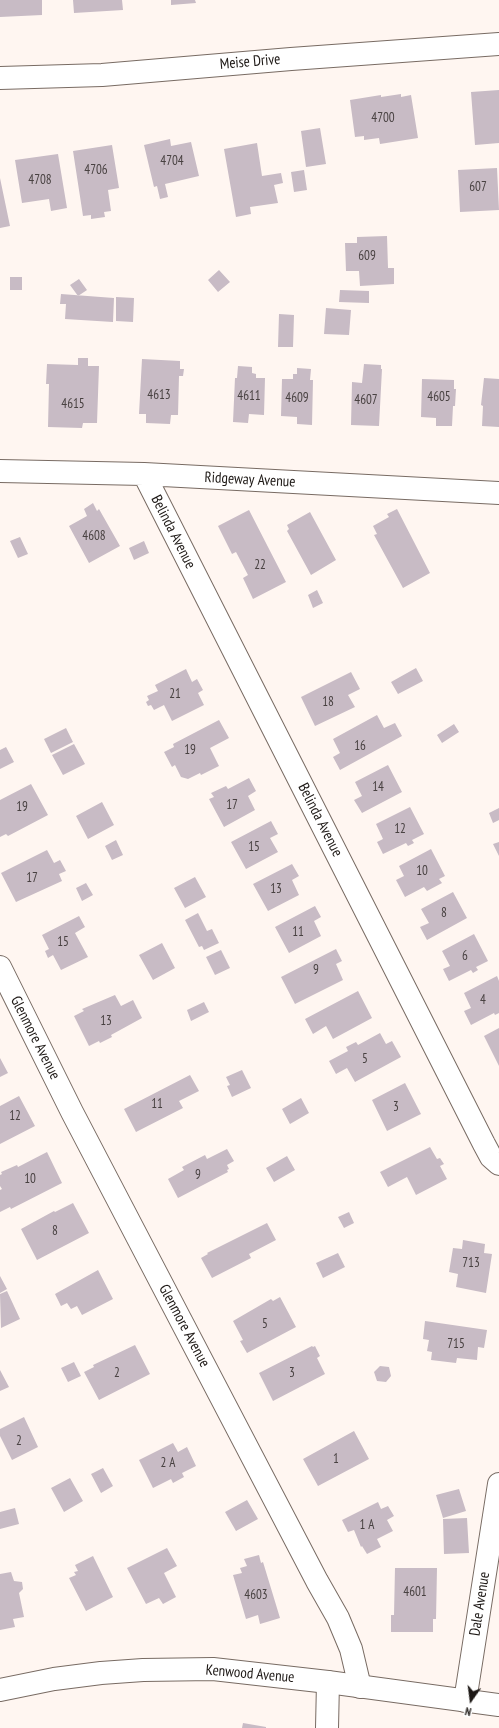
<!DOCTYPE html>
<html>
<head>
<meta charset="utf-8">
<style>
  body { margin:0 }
  #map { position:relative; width:499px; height:1728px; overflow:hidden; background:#fff6f1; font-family:"PT Sans Narrow",sans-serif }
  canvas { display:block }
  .north { position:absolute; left:451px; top:1680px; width:40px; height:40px; -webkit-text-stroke:3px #fff; paint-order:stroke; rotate:194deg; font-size:11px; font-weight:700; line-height:16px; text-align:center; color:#1d1815 }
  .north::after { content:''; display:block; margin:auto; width:14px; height:18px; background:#1d1815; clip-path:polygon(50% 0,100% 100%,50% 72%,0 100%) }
</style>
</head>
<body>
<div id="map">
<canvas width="499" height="1728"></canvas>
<div class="north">N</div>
</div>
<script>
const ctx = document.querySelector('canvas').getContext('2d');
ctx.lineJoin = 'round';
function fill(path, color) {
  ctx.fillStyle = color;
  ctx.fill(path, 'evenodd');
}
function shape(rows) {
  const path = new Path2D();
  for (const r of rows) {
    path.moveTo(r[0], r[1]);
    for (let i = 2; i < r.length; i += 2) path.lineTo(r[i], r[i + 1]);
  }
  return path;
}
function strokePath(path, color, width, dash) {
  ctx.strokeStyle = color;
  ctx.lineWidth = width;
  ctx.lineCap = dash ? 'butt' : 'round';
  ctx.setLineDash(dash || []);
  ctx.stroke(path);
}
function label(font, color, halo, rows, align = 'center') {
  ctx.font = font + ' "PT Sans Narrow",sans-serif';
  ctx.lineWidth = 3;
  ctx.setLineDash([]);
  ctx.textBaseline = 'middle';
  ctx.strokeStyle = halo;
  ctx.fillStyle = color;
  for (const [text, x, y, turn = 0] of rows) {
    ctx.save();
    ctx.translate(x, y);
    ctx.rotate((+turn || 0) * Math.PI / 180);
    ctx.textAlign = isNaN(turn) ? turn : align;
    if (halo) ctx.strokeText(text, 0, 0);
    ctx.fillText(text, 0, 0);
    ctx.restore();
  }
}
fill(shape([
  [0,0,42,0,42,15,0,17],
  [73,0,122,0,123,10,74,13],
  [171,0,195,0,196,3,171,5],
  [499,90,499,143,475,145,471,92],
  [401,94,401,97,411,95,418,138,380,144,379,138,364,140,364,136,355,137,350,100,381,95,381,97],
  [320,128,326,164,306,167,301,131],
  [170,139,171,146,191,142,199,176,165,184,168,197,160,199,157,186,154,187,144,145],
  [257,143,262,176,281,173,283,183,274,185,278,203,250,207,251,214,236,217,224,149],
  [112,145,119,188,108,190,111,211,104,212,105,217,91,219,91,215,83,216,73,151],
  [58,154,67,208,51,211,49,199,22,203,15,160],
  [497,168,499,210,460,212,458,170],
  [304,170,307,190,294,192,291,172],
  [0,178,10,226,0,228],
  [387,236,388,268,394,268,394,284,360,286,359,271,346,271,345,243,357,243,357,237],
  [219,270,230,282,218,292,208,280],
  [10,277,22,277,22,290,10,290],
  [79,279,87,290,78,296,70,285],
  [340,290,369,291,369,303,339,302],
  [61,294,114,298,113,322,65,319,66,304,60,304],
  [116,297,134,298,133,322,116,321],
  [326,308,351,310,349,335,324,334],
  [279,314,294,315,293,347,278,347],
  [78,358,88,358,88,366,99,366,97,423,83,423,82,428,48,427,49,384,46,384,47,364,78,365],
  [142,359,180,361,180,369,184,369,183,376,179,376,178,415,171,415,170,424,146,423,146,414,139,414],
  [364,364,381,365,381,369,382,369,379,426,351,425,352,382,362,383],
  [238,366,252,367,252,373,256,374,256,378,265,378,264,415,249,414,248,423,233,422,235,378,237,378],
  [297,368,311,369,310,380,313,380,312,425,297,424,297,417,281,416,282,379,293,379,293,374,297,374],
  [484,378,499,379,499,427,482,426,483,406,481,405],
  [422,379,454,380,454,389,456,389,455,406,453,406,452,426,436,426,436,418,421,417],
  [93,503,97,511,99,509,120,546,89,563,69,526,87,516,84,509],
  [397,509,430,573,403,588,374,535,377,534,373,526,389,517,387,514],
  [249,510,286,582,253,599,243,578,248,575,236,552,232,554,218,526],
  [310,512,336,560,311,575,287,531,289,529,287,525],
  [20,537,28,554,18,558,10,541],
  [144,541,149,553,134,560,129,548],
  [317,590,323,603,313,608,308,595],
  [416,668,423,681,398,694,391,682],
  [186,669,192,682,197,679,203,690,198,693,204,705,172,721,164,705,154,710,151,705,148,706,146,702,149,700,147,696,158,691,155,685],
  [351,672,360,689,348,695,355,707,315,726,301,697],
  [377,715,384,728,395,723,402,736,340,770,333,757,340,753,333,739],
  [219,720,229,738,210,748,219,766,201,775,200,773,188,779,181,777,175,765,172,767,164,752,174,747,173,744],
  [454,724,459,732,442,743,437,735],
  [66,728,73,742,51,753,44,739],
  [74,744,85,764,63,775,52,755],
  [6,747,14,762,0,769,0,750],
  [388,765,402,792,362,813,354,800,362,796,355,782],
  [249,778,256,791,248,796,255,810,224,827,209,799,214,797,211,793,226,786,228,789],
  [31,784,48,815,8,836,6,834,0,837,0,800],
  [102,802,114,825,88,839,76,816],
  [410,807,424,834,412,840,414,843,408,846,406,843,383,854,377,842,383,839,376,824],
  [499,808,499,820,493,823,489,813],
  [271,821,278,834,270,838,278,852,246,869,231,842],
  [116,840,123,855,112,860,105,846],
  [499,842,499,856,493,844],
  [431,849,445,876,439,879,442,883,427,891,424,887,405,897,396,880,404,876,399,866],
  [47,850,54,863,60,860,66,871,59,874,62,881,16,902,1,873],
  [292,864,299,876,292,880,299,895,268,911,253,884],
  [195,877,206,897,185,908,174,888],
  [86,883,93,895,82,901,76,888],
  [453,892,467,918,427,940,420,927,429,923,421,909],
  [315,906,321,917,314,921,321,936,289,953,275,927],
  [198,913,207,931,212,929,219,943,204,950,202,946,199,947,185,920],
  [79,916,85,927,75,933,88,957,61,970,53,955,48,958,45,951,49,949,42,935],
  [474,934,488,961,476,967,478,970,473,973,471,970,449,981,443,969,450,966,442,951],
  [162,943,175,968,153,980,139,955],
  [336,949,342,961,336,964,343,980,295,1004,281,977],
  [221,950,230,968,215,975,206,957],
  [497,976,499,981,499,1013,495,1015,494,1013,471,1025,464,1011,471,1008,464,993],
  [358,991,372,1018,333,1039,326,1026,313,1034,305,1019],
  [115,995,121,1006,133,1000,142,1018,111,1035,112,1037,100,1043,99,1041,89,1046,74,1016,84,1011,82,1009],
  [204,1002,209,1012,191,1021,187,1010],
  [499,1028,499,1066,484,1036],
  [380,1033,386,1044,392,1041,401,1057,355,1082,347,1068,336,1074,329,1061,348,1051,346,1047,356,1042,358,1045],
  [0,1058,8,1073,0,1077],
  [242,1070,251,1088,232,1097,227,1086,230,1085,226,1077],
  [190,1075,199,1091,179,1101,183,1108,136,1132,124,1109],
  [405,1083,421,1114,387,1131,372,1100],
  [19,1096,35,1126,0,1144,0,1106],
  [301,1098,309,1113,290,1124,282,1109],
  [430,1147,437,1159,440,1158,444,1164,440,1166,447,1179,416,1195,407,1177,388,1187,380,1172],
  [227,1149,234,1161,227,1165,229,1169,227,1170,228,1172,178,1198,168,1179,184,1170,182,1167,205,1155,207,1159],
  [47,1152,62,1183,11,1209,10,1207,0,1212,0,1190,2,1189,0,1186,0,1175,2,1174,1,1172,17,1165,18,1167],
  [287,1156,295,1170,274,1182,266,1168],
  [73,1203,89,1233,37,1260,21,1229,54,1211,55,1212],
  [349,1212,354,1223,344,1228,338,1217],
  [267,1223,276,1240,249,1254,251,1258,212,1278,201,1258,208,1254,207,1253],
  [463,1240,485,1244,484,1253,492,1254,486,1293,456,1287,458,1274,449,1272,453,1248,462,1249],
  [338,1253,345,1267,323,1278,316,1263],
  [98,1270,113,1299,82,1315,77,1306,71,1309,67,1303,61,1306,55,1294],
  [0,1276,7,1289,0,1293],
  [7,1291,20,1319,1,1328,0,1294],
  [280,1297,296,1327,247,1353,240,1341,243,1340,233,1321,271,1299,273,1301],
  [425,1321,487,1330,484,1348,478,1347,477,1360,457,1358,456,1363,431,1360,432,1352,427,1351,429,1340,423,1339],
  [135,1345,150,1374,99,1400,84,1372,94,1367,93,1365],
  [312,1346,313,1347,315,1346,320,1356,317,1358,325,1374,273,1401,259,1373],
  [74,1362,81,1376,68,1382,61,1368],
  [380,1366,389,1367,391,1376,386,1382,377,1381,374,1372],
  [0,1370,9,1387,0,1391],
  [24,1417,38,1447,12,1460,0,1436,0,1429],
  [354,1431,369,1459,318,1486,303,1459],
  [173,1443,178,1452,187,1447,196,1466,182,1473,184,1477,173,1483,171,1479,153,1488,139,1460],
  [103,1468,113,1486,101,1493,91,1474],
  [70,1478,83,1501,64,1512,51,1488],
  [459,1489,466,1511,443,1518,436,1495],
  [247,1500,258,1519,236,1531,225,1512],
  [378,1502,381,1509,388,1506,394,1516,387,1520,393,1531,377,1539,381,1547,367,1554,362,1546,361,1547,354,1530,348,1532,342,1520],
  [15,1508,19,1524,0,1529,0,1512],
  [467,1518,469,1553,444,1554,443,1519],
  [167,1548,177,1566,164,1573,176,1597,163,1604,159,1598,146,1604,127,1568],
  [259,1555,261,1563,263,1562,280,1618,260,1624,258,1615,246,1619,233,1575,242,1573,240,1568,247,1566,244,1559],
  [93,1556,113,1597,86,1611,69,1578,76,1575,74,1572,78,1571,75,1565],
  [395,1568,437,1568,436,1619,433,1619,433,1632,391,1632,391,1615,394,1615],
  [11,1572,14,1581,22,1582,23,1589,19,1593,24,1617,13,1619,15,1627,0,1630,0,1574],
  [243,1723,266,1727,266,1728,242,1728]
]), '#c8bbc5');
const minor = shape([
  [0,78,102,75,291,59,499,44],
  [0,471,144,474,499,493],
  [144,474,484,1144,491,1157,499,1164],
  [0,967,72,1112,317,1581,338,1618,351,1649,360,1687],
  [465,1701,499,1484],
  [327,1728,328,1682]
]);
const secondary = shape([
  [0,1690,54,1679,101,1673,143,1670,213,1669,328,1682,499,1705]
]);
strokePath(minor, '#786b63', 24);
strokePath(secondary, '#786b63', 24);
strokePath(minor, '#fff', 22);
strokePath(secondary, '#fff', 22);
label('13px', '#484141', null, [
  ["4700",383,118],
  ["4704",172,161],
  ["4706",96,170],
  ["4708",40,180],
  ["607",478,187],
  ["609",367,256],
  ["4613",159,395],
  ["4611",249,396],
  ["4605",439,397],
  ["4609",297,398],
  ["4607",366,400],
  ["4615",73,404],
  ["4608",94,536],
  ["22",260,565],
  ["21",175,694],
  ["18",328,702],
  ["16",360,746],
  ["19",190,750],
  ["14",378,787],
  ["17",232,805],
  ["19",22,807],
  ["12",400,829],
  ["15",254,847],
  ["10",422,871],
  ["17",32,878],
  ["13",276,889],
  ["8",444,913],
  ["11",298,932],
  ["15",63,942],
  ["6",465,956],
  ["9",316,970],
  ["4",483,1000],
  ["13",106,1021],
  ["5",365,1059],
  ["11",157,1104],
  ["3",396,1107],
  ["12",15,1116],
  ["9",198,1175],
  ["10",30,1179],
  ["8",55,1231],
  ["713",471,1263],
  ["5",265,1324],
  ["715",456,1344],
  ["2",117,1373],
  ["3",292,1373],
  ["2",19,1441],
  ["1",336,1459],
  ["2 A",168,1463],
  ["1 A",367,1525],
  ["4601",415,1592],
  ["4603",256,1595]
]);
label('15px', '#1d1815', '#fff', [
  ["Meise Drive",250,62,-5],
  ["Ridgeway Avenue",250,480,3],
  ["Belinda Avenue",173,532,63],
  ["Belinda Avenue",320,820,63],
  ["Glenmore Avenue",35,1038,63],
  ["Glenmore Avenue",184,1326,62],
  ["Dale Avenue",480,1604,-81],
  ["Kenwood Avenue",250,1674,5]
]);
</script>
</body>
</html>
